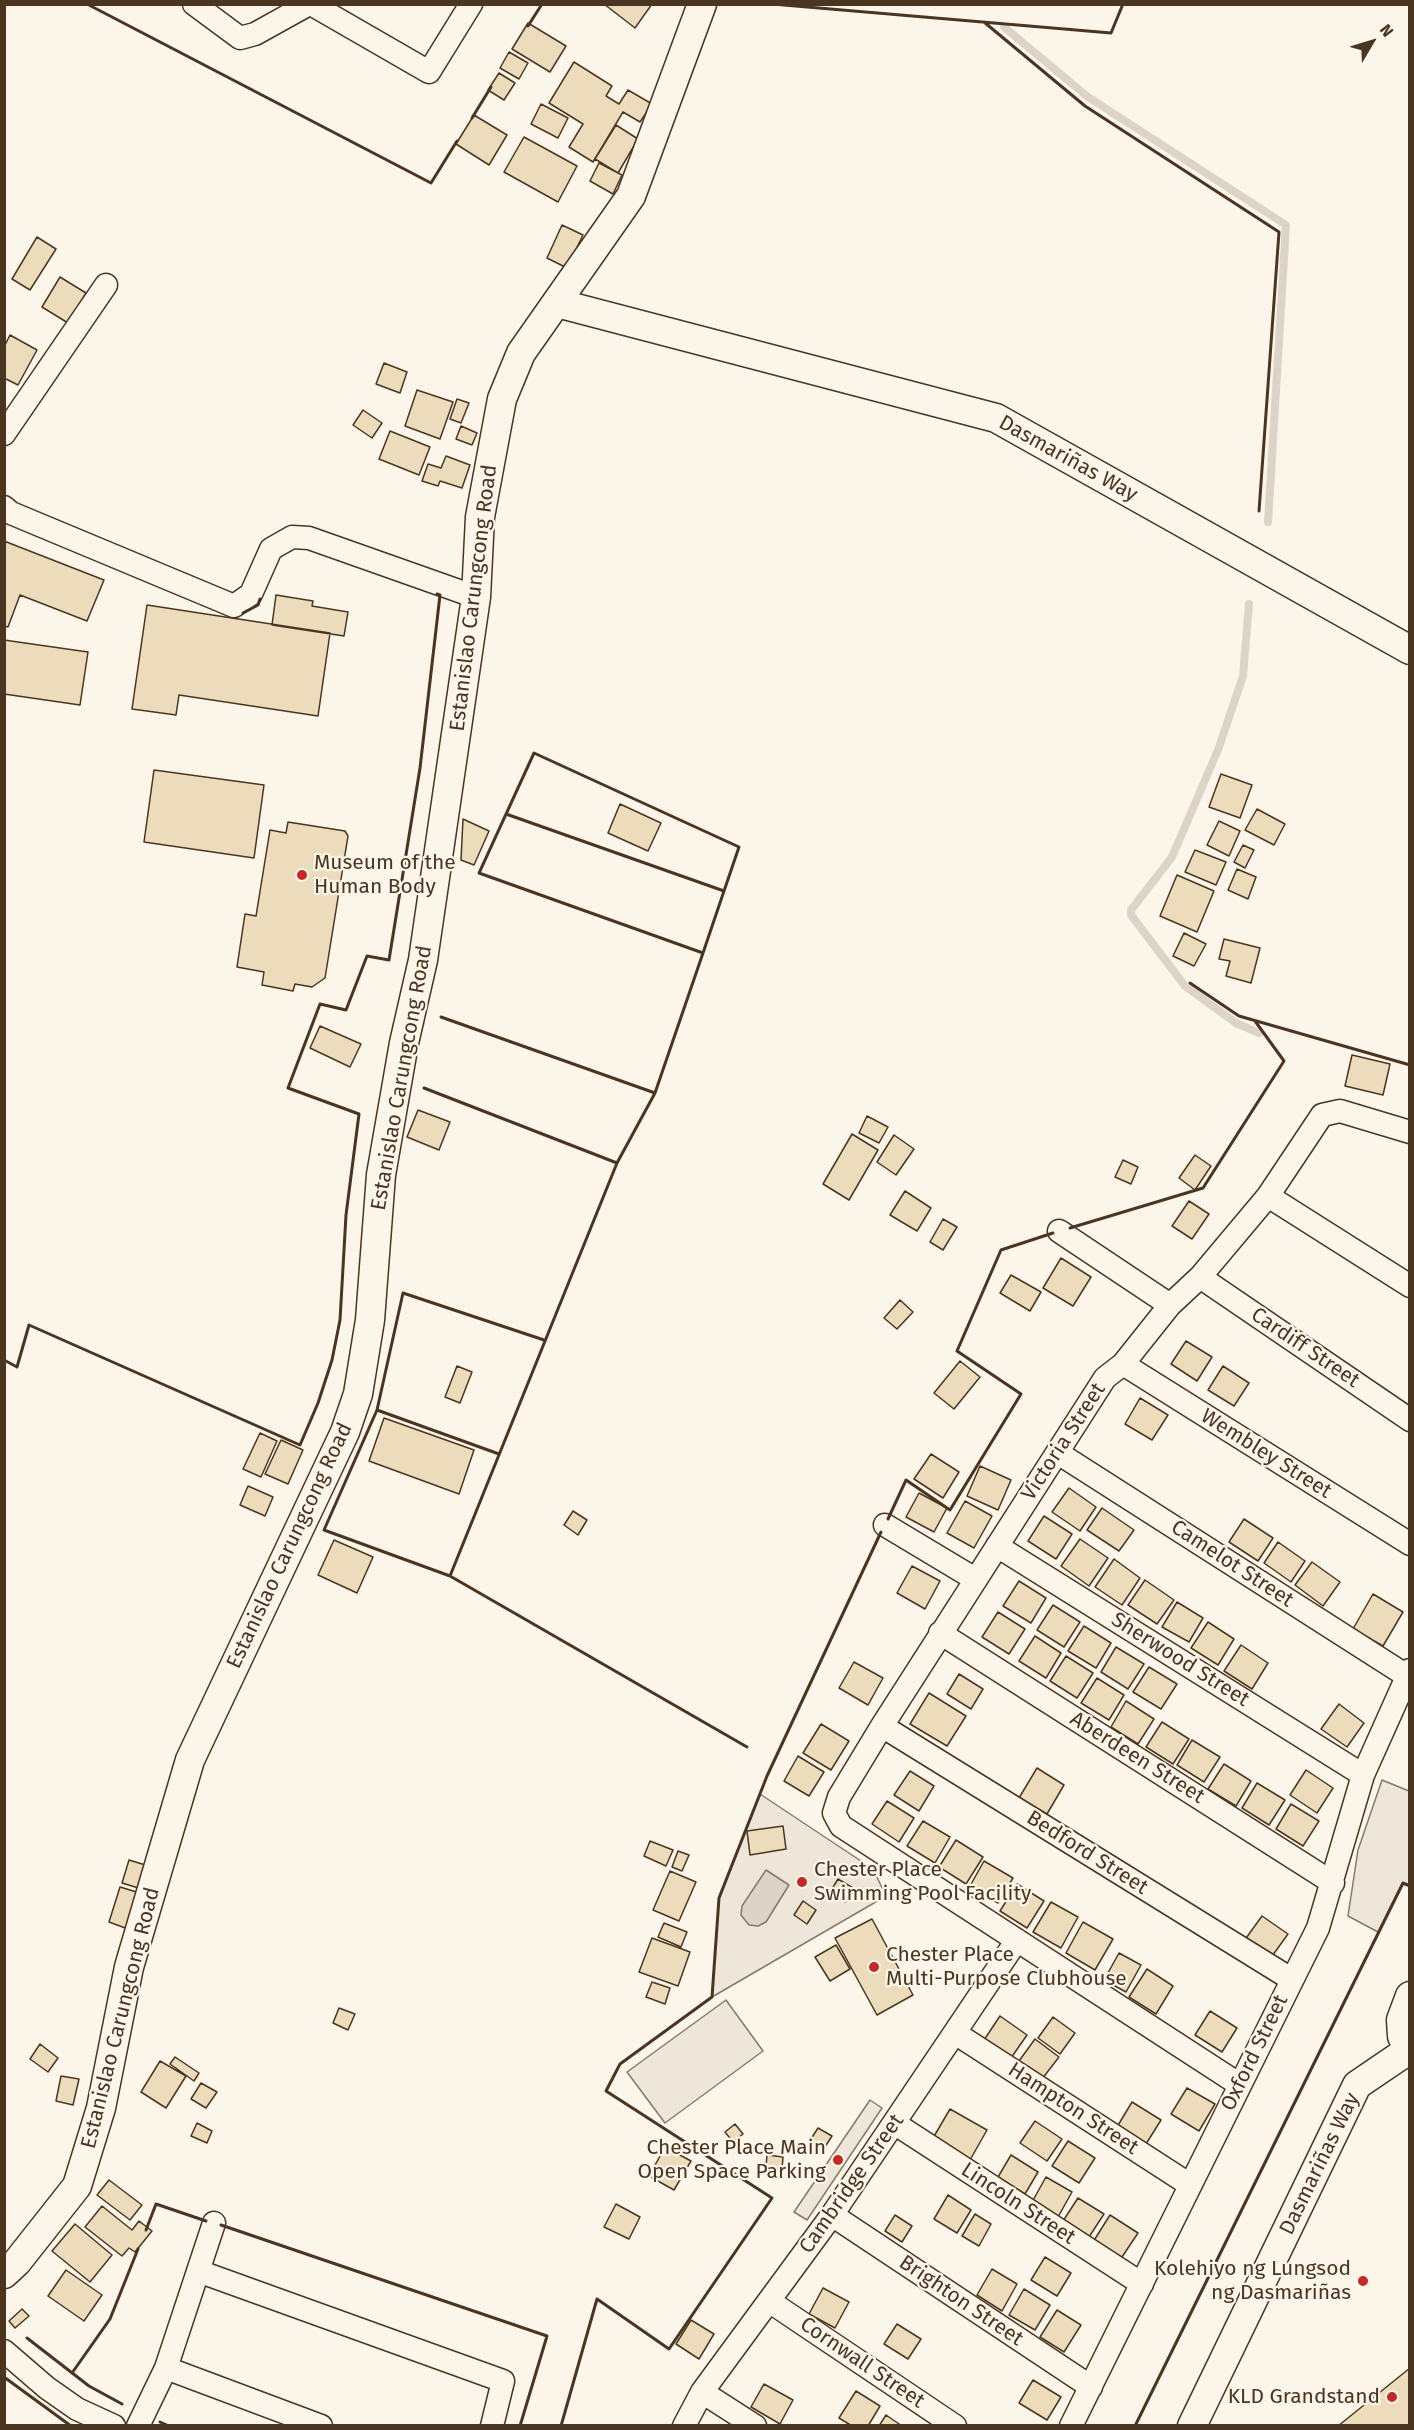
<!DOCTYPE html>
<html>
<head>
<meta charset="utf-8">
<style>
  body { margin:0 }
  #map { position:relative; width:1414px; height:2430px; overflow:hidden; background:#fbf6e9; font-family:"Fira Sans",sans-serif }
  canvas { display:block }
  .frame { position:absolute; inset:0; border:6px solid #4a3520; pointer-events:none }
  .north { position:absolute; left:1342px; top:12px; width:60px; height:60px; -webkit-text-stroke:4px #fbf6e9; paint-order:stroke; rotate:52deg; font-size:16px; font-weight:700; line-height:24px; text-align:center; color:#4a3520 }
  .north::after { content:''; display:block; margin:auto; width:21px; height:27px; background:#4a3520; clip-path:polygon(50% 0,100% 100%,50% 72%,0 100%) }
</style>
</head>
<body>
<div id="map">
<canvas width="1414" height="2430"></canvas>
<div class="frame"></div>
<div class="north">N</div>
</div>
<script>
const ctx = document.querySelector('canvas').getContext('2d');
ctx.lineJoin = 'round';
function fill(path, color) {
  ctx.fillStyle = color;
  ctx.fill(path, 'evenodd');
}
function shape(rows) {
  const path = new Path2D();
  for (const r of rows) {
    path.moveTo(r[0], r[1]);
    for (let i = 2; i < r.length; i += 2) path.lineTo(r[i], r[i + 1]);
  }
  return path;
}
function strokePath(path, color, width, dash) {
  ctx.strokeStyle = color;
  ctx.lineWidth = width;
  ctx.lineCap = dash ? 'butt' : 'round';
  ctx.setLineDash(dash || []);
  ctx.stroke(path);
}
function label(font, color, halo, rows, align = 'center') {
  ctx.font = font + ' "Fira Sans",sans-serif';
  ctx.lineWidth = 4.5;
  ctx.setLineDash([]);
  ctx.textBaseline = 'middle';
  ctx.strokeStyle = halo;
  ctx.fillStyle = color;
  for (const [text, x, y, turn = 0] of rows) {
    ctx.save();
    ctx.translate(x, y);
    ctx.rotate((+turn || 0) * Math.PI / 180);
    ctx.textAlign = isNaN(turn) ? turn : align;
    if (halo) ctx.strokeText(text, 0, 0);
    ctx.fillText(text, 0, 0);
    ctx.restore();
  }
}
const green = shape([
  [1382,1780,1409,1791,1410,1886,1402,1884,1378,1932,1348,1916,1358,1850,1382,1780],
  [760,1794,873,1869,886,1896,712,1997,719,1898,760,1794],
  [726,2000,763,2051,665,2123,627,2072,726,2000]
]);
fill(green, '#ede6d9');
strokePath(green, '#887966', 1.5);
const parking = shape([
  [870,2100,882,2108,807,2220,794,2212,870,2100]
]);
fill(parking, '#ede7d9');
strokePath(parking, '#887966', 1.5);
const water = shape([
  [766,1870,789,1885,766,1922,758,1926,749,1925,741,1915,742,1906,766,1870]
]);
fill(water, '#dcd4c6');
strokePath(water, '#887966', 1.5);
strokePath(shape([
  [1004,27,1088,97,1286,225,1268,522],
  [1249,604,1243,676,1218,750,1172,857,1131,910,1131,915,1185,986,1236,1023,1259,1033]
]), '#dcd4c6', 8);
const building = shape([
  [604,4,652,4,635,28,604,4],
  [528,23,566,46,550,72,512,49,528,23],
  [509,52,528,63,519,79,500,68,509,52],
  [574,62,612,86,606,96,619,104,628,90,652,104,640,122,623,112,593,162,569,147,583,124,549,103,574,62],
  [499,73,515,83,504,100,488,90,499,73],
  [541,104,568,118,558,138,531,124,541,104],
  [474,115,507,135,489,165,456,144,474,115],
  [616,125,638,139,618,173,595,159,616,125],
  [524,137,577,166,558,202,504,172,524,137],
  [599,163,622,175,613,194,590,181,599,163],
  [562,225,583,235,567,268,547,258,562,225],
  [37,237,56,249,30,290,12,279,37,237],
  [60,277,86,293,68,323,42,307,60,277],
  [10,335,37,350,18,385,4,378,4,347,10,335],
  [384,363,407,372,400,393,376,384,384,363],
  [417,390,453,402,440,439,405,426,417,390],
  [457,399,469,403,461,423,450,419,457,399],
  [363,410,382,423,372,438,353,425,363,410],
  [461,426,477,433,472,445,456,439,461,426],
  [390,431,430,447,419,475,379,459,390,431],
  [446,456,470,465,462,488,440,481,438,486,422,481,428,464,441,468,446,456],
  [4,541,104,580,87,621,20,595,8,627,4,626,4,541],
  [276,595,313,601,312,606,348,612,344,636,272,625,276,595],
  [147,605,330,633,318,716,179,695,176,715,132,709,147,605],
  [4,640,88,652,80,705,4,694,4,640],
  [154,770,264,785,254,858,144,842,154,770],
  [1221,774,1252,785,1240,818,1209,807,1221,774],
  [620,804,661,823,648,851,608,833,620,804],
  [1257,809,1285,824,1274,845,1245,830,1257,809],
  [463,819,489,831,474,865,461,860,463,819],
  [1219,821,1240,831,1229,856,1207,845,1219,821],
  [288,822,345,831,348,836,325,978,312,987,295,984,293,991,262,985,264,972,237,967,245,914,256,916,270,830,286,833,288,822],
  [1243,845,1254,850,1245,868,1234,862,1243,845],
  [1195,850,1226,862,1216,885,1185,872,1195,850],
  [1237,869,1256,877,1248,899,1228,890,1237,869],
  [1177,875,1214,891,1197,932,1160,916,1177,875],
  [1184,933,1206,944,1194,966,1173,956,1184,933],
  [1224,939,1260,948,1251,983,1226,976,1230,961,1219,959,1224,939],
  [320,1026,361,1044,350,1067,310,1048,320,1026],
  [1352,1055,1390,1064,1383,1095,1345,1086,1352,1055],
  [418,1110,450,1122,439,1150,407,1137,418,1110],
  [867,1116,888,1127,879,1143,859,1133,867,1116],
  [852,1134,878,1150,849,1200,823,1184,852,1134],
  [894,1135,914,1149,896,1175,877,1162,894,1135],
  [1195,1155,1211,1166,1195,1190,1179,1178,1195,1155],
  [1123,1160,1138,1167,1131,1184,1115,1177,1123,1160],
  [905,1191,931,1208,917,1231,890,1215,905,1191],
  [1189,1201,1209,1214,1192,1239,1172,1226,1189,1201],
  [943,1219,957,1227,943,1250,930,1242,943,1219],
  [1061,1258,1091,1277,1073,1306,1043,1288,1061,1258],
  [1011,1275,1041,1292,1030,1311,1000,1293,1011,1275],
  [900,1300,913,1312,897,1329,884,1318,900,1300],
  [1186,1341,1212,1357,1197,1381,1171,1364,1186,1341],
  [960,1361,980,1377,954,1409,934,1393,960,1361],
  [457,1366,472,1372,460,1403,445,1397,457,1366],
  [1223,1366,1249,1383,1234,1406,1208,1390,1223,1366],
  [1140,1398,1168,1415,1152,1440,1125,1424,1140,1398],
  [384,1418,474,1450,459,1494,369,1461,384,1418],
  [260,1433,277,1441,261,1477,243,1469,260,1433],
  [281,1440,303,1450,288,1484,265,1474,281,1440],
  [931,1454,959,1472,943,1498,914,1479,931,1454],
  [980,1466,1011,1480,998,1510,967,1496,980,1466],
  [248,1486,273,1497,265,1516,240,1505,248,1486],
  [1069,1488,1096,1507,1080,1531,1052,1512,1069,1488],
  [919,1493,947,1508,934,1532,906,1517,919,1493],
  [965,1501,992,1516,974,1548,947,1533,965,1501],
  [1102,1508,1134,1530,1119,1551,1087,1530,1102,1508],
  [573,1511,587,1520,578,1535,564,1525,573,1511],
  [1044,1516,1072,1534,1056,1559,1028,1541,1044,1516],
  [1244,1519,1273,1538,1258,1561,1229,1542,1244,1519],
  [1080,1539,1108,1558,1089,1586,1061,1566,1080,1539],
  [334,1540,373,1557,357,1593,318,1575,334,1540],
  [1278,1542,1305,1561,1291,1582,1264,1563,1278,1542],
  [1114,1559,1140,1578,1122,1605,1095,1587,1114,1559],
  [1312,1562,1340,1582,1323,1606,1295,1585,1312,1562],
  [912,1566,940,1581,925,1609,897,1593,912,1566],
  [1145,1580,1174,1600,1157,1624,1128,1605,1145,1580],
  [1019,1581,1046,1598,1031,1623,1003,1606,1019,1581],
  [1373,1594,1403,1612,1383,1646,1353,1629,1373,1594],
  [1177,1602,1203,1618,1189,1642,1162,1627,1177,1602],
  [1053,1605,1080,1622,1064,1647,1037,1630,1053,1605],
  [998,1612,1025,1629,1009,1654,982,1637,998,1612],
  [1208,1622,1234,1639,1218,1665,1191,1648,1208,1622],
  [1084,1626,1111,1643,1096,1668,1068,1651,1084,1626],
  [1035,1636,1061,1653,1046,1678,1019,1661,1035,1636],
  [1241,1645,1268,1663,1252,1689,1224,1671,1241,1645],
  [1116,1647,1144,1664,1128,1689,1101,1672,1116,1647],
  [1066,1656,1093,1673,1077,1698,1050,1681,1066,1656],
  [854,1662,883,1678,868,1705,839,1688,854,1662],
  [1149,1667,1177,1684,1161,1709,1133,1692,1149,1667],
  [959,1674,983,1689,971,1709,947,1694,959,1674],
  [1097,1678,1124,1695,1109,1720,1081,1703,1097,1678],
  [929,1693,966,1716,947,1746,910,1724,929,1693],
  [1126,1701,1154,1719,1138,1744,1111,1727,1126,1701],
  [1339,1704,1364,1723,1347,1747,1321,1729,1339,1704],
  [1162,1722,1189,1739,1173,1764,1146,1747,1162,1722],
  [821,1724,849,1741,831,1770,803,1753,821,1724],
  [1192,1740,1220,1757,1204,1782,1177,1765,1192,1740],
  [798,1756,824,1772,809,1796,784,1781,798,1756],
  [1224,1764,1251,1781,1236,1806,1208,1789,1224,1764],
  [1037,1768,1064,1785,1047,1814,1019,1798,1037,1768],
  [1306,1770,1333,1788,1317,1813,1290,1795,1306,1770],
  [910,1771,934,1786,919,1811,894,1795,910,1771],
  [1257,1783,1285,1800,1269,1825,1242,1808,1257,1783],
  [887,1801,914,1818,899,1842,872,1824,887,1801],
  [1291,1804,1319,1821,1303,1846,1276,1829,1291,1804],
  [923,1821,950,1837,935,1863,907,1846,923,1821],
  [783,1826,786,1849,750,1855,747,1831,783,1826],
  [956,1840,983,1857,966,1884,939,1867,956,1840],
  [650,1841,673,1850,666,1866,644,1856,650,1841],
  [678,1851,689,1855,682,1871,672,1867,678,1851],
  [129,1860,152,1867,145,1890,122,1883,129,1860],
  [984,1861,1013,1878,998,1903,970,1886,984,1861],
  [670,1871,696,1882,679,1921,653,1910,670,1871],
  [838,1879,853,1888,845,1902,830,1892,838,1879],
  [1017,1884,1044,1901,1027,1928,1000,1911,1017,1884],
  [120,1887,140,1893,128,1929,109,1922,120,1887],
  [803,1901,816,1910,807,1924,794,1915,803,1901],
  [1051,1902,1078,1917,1061,1948,1033,1932,1051,1902],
  [1262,1916,1288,1934,1270,1959,1244,1941,1262,1916],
  [872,1919,913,1995,877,2015,835,1938,872,1919],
  [1083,1922,1113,1939,1095,1970,1066,1953,1083,1922],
  [664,1923,687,1932,681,1947,658,1937,664,1923],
  [652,1938,690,1952,678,1986,639,1972,652,1938],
  [836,1945,850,1969,830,1981,815,1957,836,1945],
  [1119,1953,1141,1965,1126,1992,1104,1980,1119,1953],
  [1147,1969,1173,1986,1156,2014,1129,1997,1147,1969],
  [652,1982,670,1988,665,2004,646,1997,652,1982],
  [339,2008,355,2014,348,2030,333,2023,339,2008],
  [1210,2011,1237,2028,1222,2052,1195,2035,1210,2011],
  [1000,2016,1027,2035,1011,2058,984,2040,1000,2016],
  [1053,2017,1075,2033,1060,2054,1038,2038,1053,2017],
  [1035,2039,1059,2057,1042,2079,1019,2061,1035,2039],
  [40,2044,58,2058,48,2072,30,2059,40,2044],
  [175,2057,199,2073,194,2081,170,2064,175,2057],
  [160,2061,186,2076,166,2108,141,2092,160,2061],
  [61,2076,79,2079,73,2105,56,2101,61,2076],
  [201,2083,217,2092,206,2108,191,2099,201,2083],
  [1187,2088,1215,2104,1199,2131,1171,2114,1187,2088],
  [1132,2102,1161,2120,1146,2144,1117,2127,1132,2102],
  [950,2109,987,2130,970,2160,933,2138,950,2109],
  [1035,2121,1062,2139,1047,2161,1020,2143,1035,2121],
  [197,2123,212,2131,207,2143,191,2136,197,2123],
  [735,2124,743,2134,733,2142,725,2132,735,2124],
  [818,2128,832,2136,823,2150,809,2142,818,2128],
  [1068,2141,1095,2158,1079,2183,1052,2166,1068,2141],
  [665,2147,691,2161,674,2190,649,2176,665,2147],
  [767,2155,783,2157,782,2169,766,2167,767,2155],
  [1011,2155,1038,2172,1025,2194,998,2177,1011,2155],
  [1046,2177,1072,2192,1058,2217,1032,2202,1046,2177],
  [109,2180,142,2205,130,2220,97,2195,109,2180],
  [948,2195,971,2210,957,2233,934,2219,948,2195],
  [1078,2198,1104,2214,1089,2237,1063,2221,1078,2198],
  [616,2204,640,2217,629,2239,604,2227,616,2204],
  [102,2206,132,2230,139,2221,152,2231,135,2252,129,2248,122,2256,85,2227,102,2206],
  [975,2214,991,2224,979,2246,962,2236,975,2214],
  [895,2215,912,2226,902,2242,885,2231,895,2215],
  [1110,2215,1138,2233,1120,2260,1093,2242,1110,2215],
  [75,2224,112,2255,90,2282,52,2251,75,2224],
  [1045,2257,1071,2273,1057,2296,1031,2280,1045,2257],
  [992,2269,1017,2284,1002,2311,977,2295,992,2269],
  [66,2270,102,2295,84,2321,48,2296,66,2270],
  [823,2288,849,2302,835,2328,809,2314,823,2288],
  [1024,2289,1050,2305,1035,2330,1009,2315,1024,2289],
  [22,2309,29,2316,15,2328,9,2321,22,2309],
  [1057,2310,1081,2325,1064,2352,1040,2337,1057,2310],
  [691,2320,714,2334,699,2359,676,2344,691,2320],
  [897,2324,921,2339,908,2359,884,2344,897,2324],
  [1410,2368,1410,2426,1338,2426,1410,2368],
  [1033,2380,1061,2397,1047,2420,1019,2403,1033,2380],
  [764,2384,793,2400,780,2424,751,2407,764,2384],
  [856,2391,880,2406,868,2426,852,2426,839,2418,856,2391],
  [886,2415,902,2426,879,2426,886,2415]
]);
fill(building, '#ecdcbc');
strokePath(building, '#4a3520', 1.5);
const minor = shape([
  [194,4,240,38,255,34,309,4],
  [311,4,429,72,471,4],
  [4,434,106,285],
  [4,507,11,513,234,606,251,594,271,549,292,537,309,538,476,597],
  [1268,1196,1410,1286],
  [1059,1231,1170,1305],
  [1200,1277,1410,1420],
  [1123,1364,1410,1544],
  [1058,1453,1407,1676],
  [885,1525,975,1579],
  [997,1546,1363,1775],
  [940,1633,1333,1883],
  [882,1726,1291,1979],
  [955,2033,1190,2185],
  [1240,2085,841,1826,834,1813,839,1797,882,1726,1105,1378,1123,1364,1170,1305,1200,1277,1268,1196,1322,1115,1340,1111,1410,1132],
  [894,2123,1142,2284],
  [832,2215,1091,2387],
  [198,2271,503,2381,492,2426],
  [769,2301,955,2426],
  [4,2351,47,2388,77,2409,114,2426],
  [166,2368,321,2426],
  [702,2392,755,2426],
  [138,2426,166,2368,214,2223],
  [684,2426,702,2392,832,2215,1017,1940],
  [1071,2426,1318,1928,1363,1775,1410,1670]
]);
const tertiary = shape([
  [557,303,996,418,1410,650],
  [1410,1996,1401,2020,1402,2036,1410,2054],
  [4,2274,17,2262,77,2186,101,2108,129,1967,190,1760,345,1432,358,1394,370,1320,381,1175,404,1043,423,960,476,597,480,517,502,399,521,353,631,196,702,4],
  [1192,2426,1357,2085,1407,2051]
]);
strokePath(minor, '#4a3520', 25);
strokePath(tertiary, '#4a3520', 31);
strokePath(minor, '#fbf6e9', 22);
strokePath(tertiary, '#fbf6e9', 28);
strokePath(shape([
  [87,4,431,183,457,141],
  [772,4,1111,33,1123,4],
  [984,22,1085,106,1279,232,1259,511],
  [528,26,542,4],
  [472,118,491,87],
  [243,613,258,605,260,599],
  [506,814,724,891],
  [1190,983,1239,1016,1410,1065],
  [441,1017,655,1093],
  [424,1088,617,1163],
  [1070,1228,1203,1188,1284,1061,1255,1021],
  [544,1340,403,1293,377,1410,324,1530,450,1576,747,1747],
  [4,1360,17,1367,29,1325,300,1445,318,1403,332,1360,340,1320,346,1215,359,1114,288,1088,320,1004,346,1010,367,956,389,960,420,768,440,595,437,594],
  [377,1410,499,1454],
  [888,1519,906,1480,950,1510,1021,1394,957,1351,1001,1250,1053,1233],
  [450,1576,617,1163,655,1093,703,953,724,891,739,847,534,753,479,873,703,953],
  [221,2225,547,2336,520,2426],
  [146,2230,156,2204,206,2221],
  [27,2338,89,2386,122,2404],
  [72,2373,110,2319,138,2249],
  [4,2377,71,2426],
  [160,2422,169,2426],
  [561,2426,597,2299,669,2349,772,2198,606,2091,620,2064,712,1997,719,1898,767,1776,881,1532],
  [1135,2426,1403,1883,1410,1886]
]), '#4a3520', 3);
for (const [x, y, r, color] of [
  [302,875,6,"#c62828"],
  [802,1882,6,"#c62828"],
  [874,1967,6,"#c62828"],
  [838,2160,6,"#c62828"],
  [1363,2281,6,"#c62828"],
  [1392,2397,6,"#c62828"]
]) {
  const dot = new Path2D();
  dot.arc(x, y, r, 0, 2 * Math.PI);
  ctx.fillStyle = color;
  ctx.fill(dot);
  strokePath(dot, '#fbf6e9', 2);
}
label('21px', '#4a3520', '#fbf6e9', [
  ["Dasmariñas Way",1068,459,29],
  ["Estanislao Carungcong Road",474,598,-83],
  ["Estanislao Carungcong Road",402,1078,-80],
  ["Cardiff Street",1305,1348,34],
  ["Victoria Street",1064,1442,-57],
  ["Wembley Street",1266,1454,32],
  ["Estanislao Carungcong Road",290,1546,-65],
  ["Camelot Street",1232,1564,33],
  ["Sherwood Street",1180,1660,32],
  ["Aberdeen Street",1137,1758,32],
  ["Bedford Street",1087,1853,32],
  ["Estanislao Carungcong Road",121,2018,-76],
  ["Oxford Street",1255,2053,-64],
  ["Hampton Street",1073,2109,33],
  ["Dasmariñas Way",1320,2164,-64],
  ["Cambridge Street",852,2184,-55],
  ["Lincoln Street",1018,2204,33],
  ["Brighton Street",961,2301,34],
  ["Cornwall Street",862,2363,34]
]);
label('21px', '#4a3520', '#fbf6e9', [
  ["Museum of the",314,863],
  ["Human Body",314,887],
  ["Chester Place",814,1870],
  ["Swimming Pool Facility",814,1894],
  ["Chester Place",886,1955],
  ["Multi-Purpose Clubhouse",886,1979],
  ["Chester Place Main",826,2148,"right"],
  ["Open Space Parking",826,2172,"right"],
  ["Kolehiyo ng Lungsod",1351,2269,"right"],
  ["ng Dasmariñas",1351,2293,"right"],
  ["KLD Grandstand",1380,2397,"right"]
], 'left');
</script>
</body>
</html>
